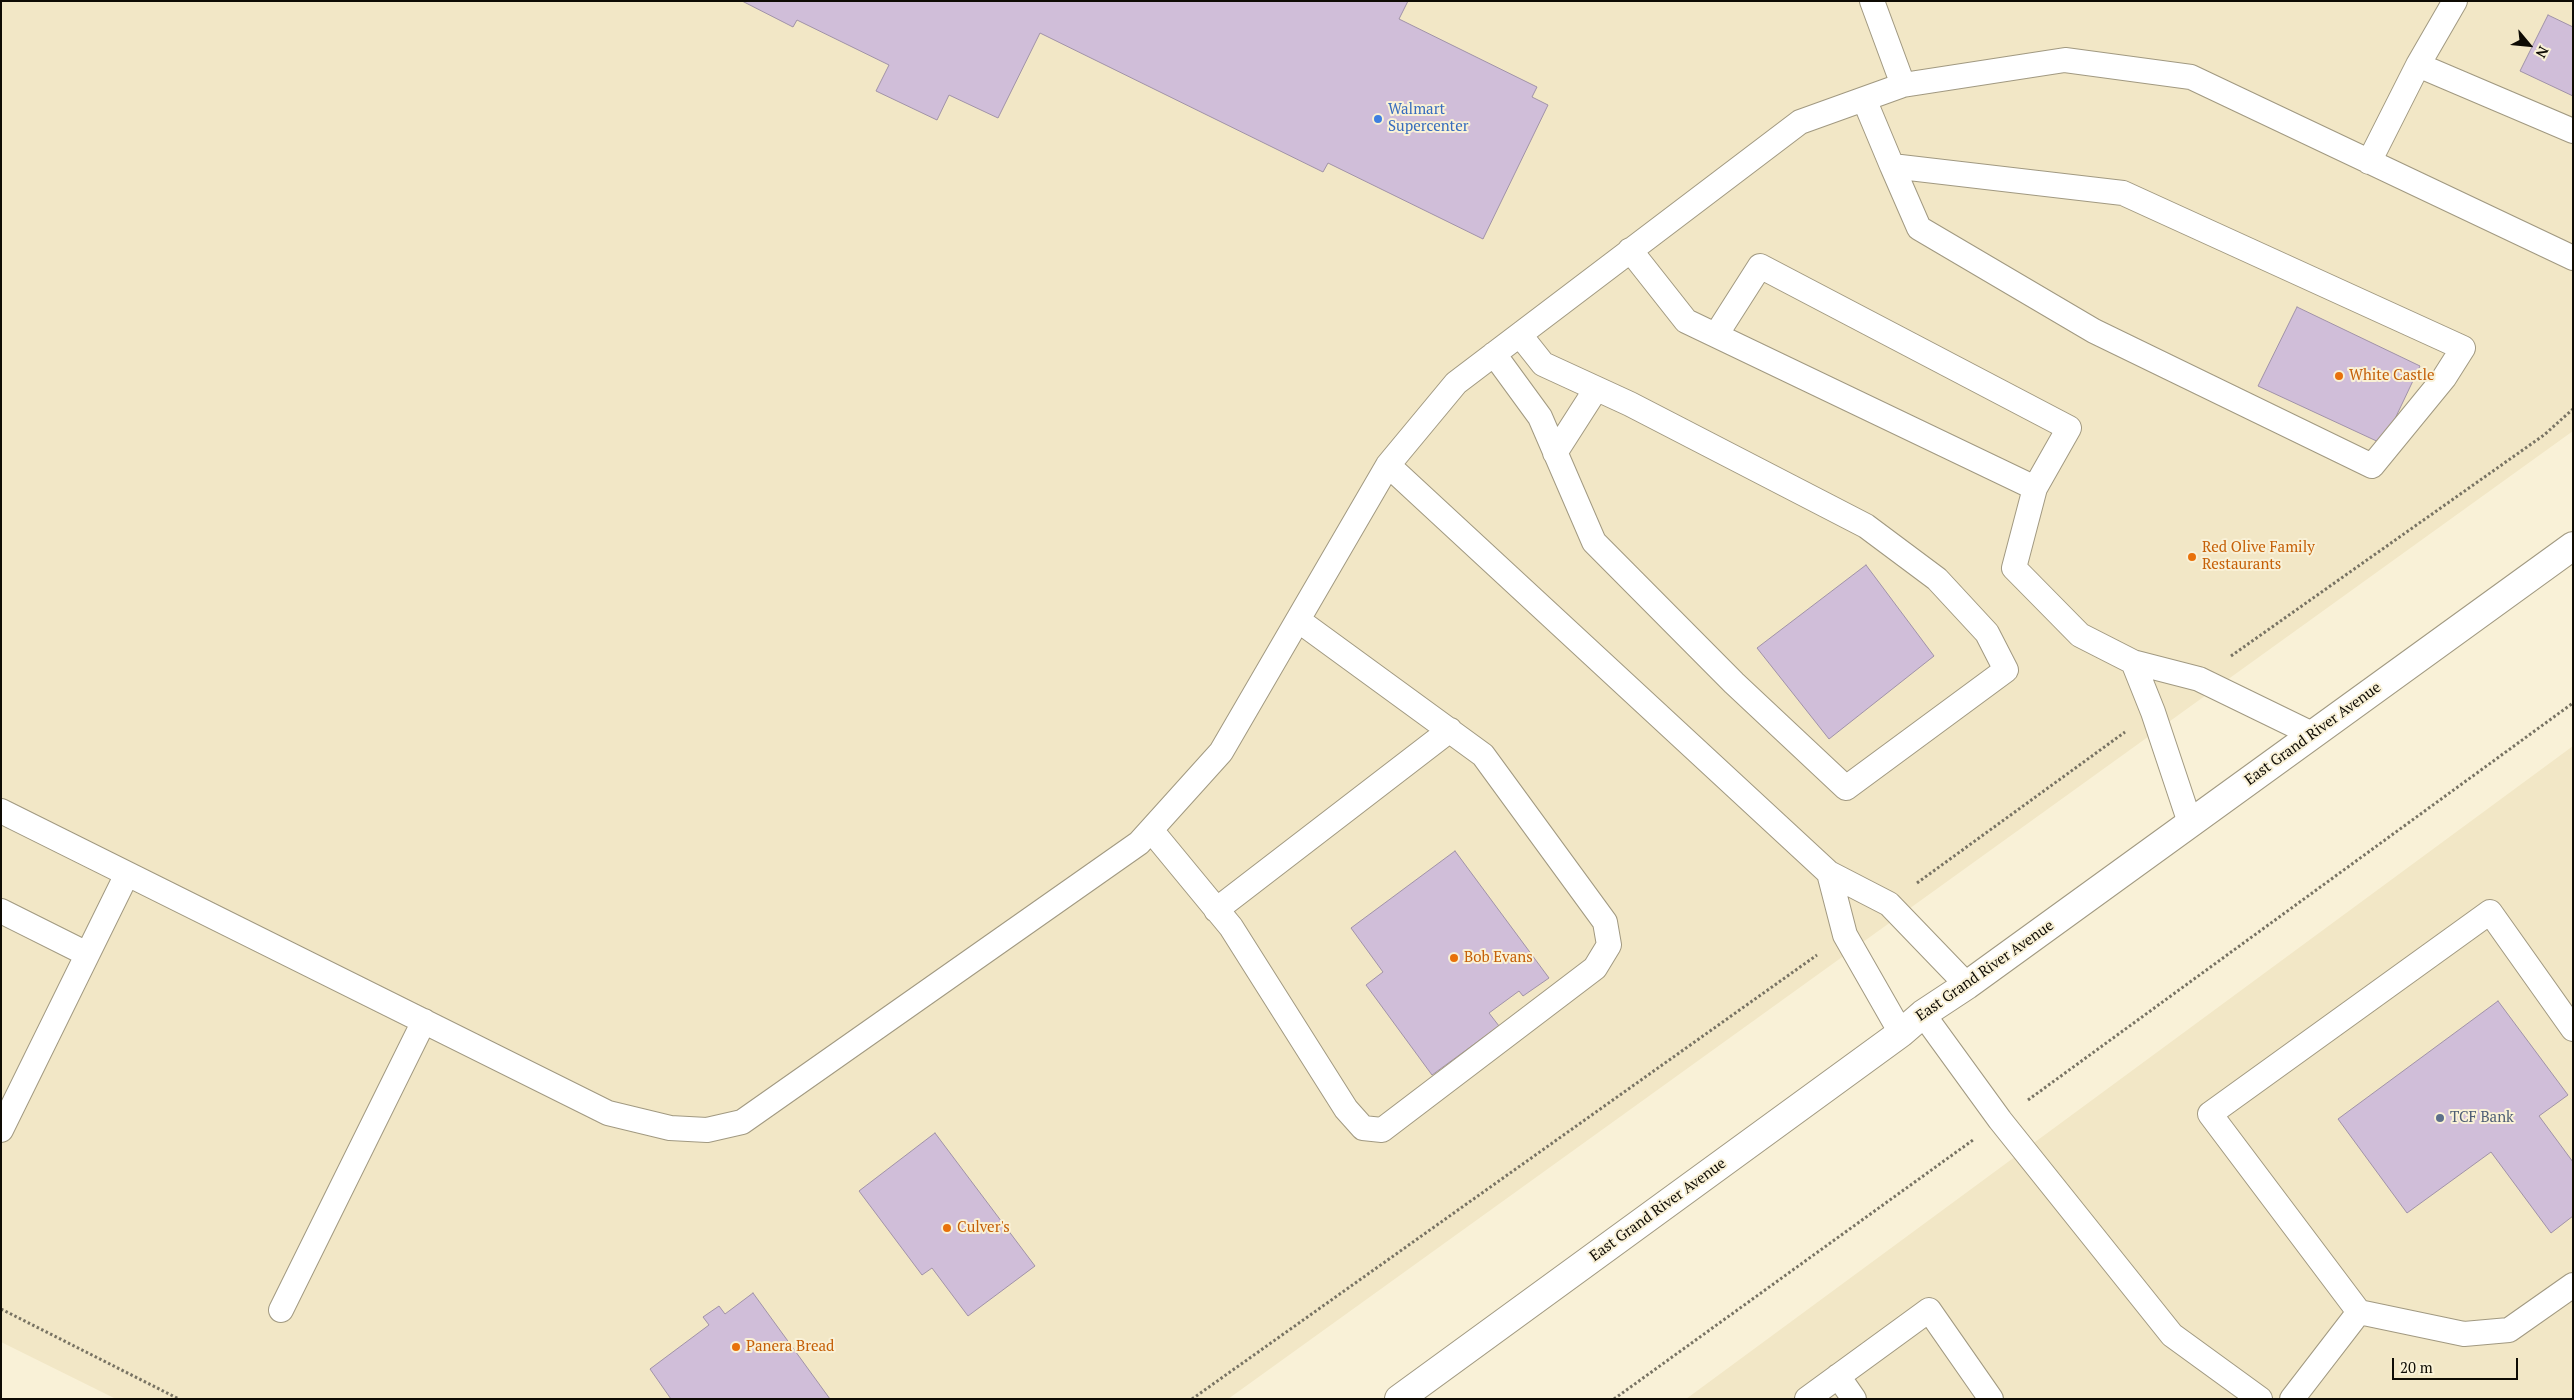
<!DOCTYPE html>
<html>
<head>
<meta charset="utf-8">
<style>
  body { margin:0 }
  #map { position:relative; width:2574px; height:1400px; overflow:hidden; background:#f9f1d7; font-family:"PT Serif",serif }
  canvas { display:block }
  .frame { position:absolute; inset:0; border:2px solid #0e0b04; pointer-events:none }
  .north { position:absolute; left:2504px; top:20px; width:50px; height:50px; -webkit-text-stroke:4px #f9f1d7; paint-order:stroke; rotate:118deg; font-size:14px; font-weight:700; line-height:20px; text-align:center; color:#0e0b04 }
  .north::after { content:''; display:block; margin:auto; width:18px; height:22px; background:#0e0b04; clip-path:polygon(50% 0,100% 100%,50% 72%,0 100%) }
  .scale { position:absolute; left:2392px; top:1358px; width:126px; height:22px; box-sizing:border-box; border:2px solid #0e0b04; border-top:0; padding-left:6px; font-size:15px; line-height:18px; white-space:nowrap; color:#0e0b04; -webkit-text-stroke:4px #f9f1d7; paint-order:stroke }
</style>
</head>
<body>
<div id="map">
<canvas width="2574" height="1400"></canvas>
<div class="frame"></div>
<div class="north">N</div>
<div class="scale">20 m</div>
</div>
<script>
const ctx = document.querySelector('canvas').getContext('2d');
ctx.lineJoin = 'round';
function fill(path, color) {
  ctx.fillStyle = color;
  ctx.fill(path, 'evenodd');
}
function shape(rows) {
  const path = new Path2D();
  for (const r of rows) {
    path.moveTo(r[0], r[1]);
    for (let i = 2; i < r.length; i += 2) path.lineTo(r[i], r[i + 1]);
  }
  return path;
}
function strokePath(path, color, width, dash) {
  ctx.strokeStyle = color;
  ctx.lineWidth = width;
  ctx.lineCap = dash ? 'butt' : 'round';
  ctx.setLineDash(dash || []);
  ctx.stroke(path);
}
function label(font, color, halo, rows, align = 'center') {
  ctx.font = font + ' "PT Serif",serif';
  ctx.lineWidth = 4;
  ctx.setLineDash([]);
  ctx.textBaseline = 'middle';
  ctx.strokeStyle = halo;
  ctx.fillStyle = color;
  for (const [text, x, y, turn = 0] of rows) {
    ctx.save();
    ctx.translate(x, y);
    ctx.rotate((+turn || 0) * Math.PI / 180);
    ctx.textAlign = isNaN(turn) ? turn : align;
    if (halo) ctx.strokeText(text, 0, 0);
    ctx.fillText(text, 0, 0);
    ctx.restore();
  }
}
fill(shape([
  [1,1,2573,1,2573,431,1228,1399,116,1399,1,1342],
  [2573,746,2573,1399,1686,1399]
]), '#f2e7c6');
const building = shape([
  [742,1,1408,1,1399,19,1537,87,1532,97,1548,105,1483,239,1328,163,1323,172,1040,33,998,118,949,95,937,120,876,91,889,65,797,20,793,27,742,1],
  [2548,15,2573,27,2573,96,2520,71,2548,15],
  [2297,307,2420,366,2383,444,2258,386,2297,307],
  [1866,565,1934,656,1829,739,1757,648,1866,565],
  [1455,851,1549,978,1523,996,1519,991,1489,1013,1499,1026,1432,1075,1366,985,1383,972,1351,928,1455,851],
  [2498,1001,2568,1095,2539,1116,2573,1162,2573,1216,2551,1233,2491,1152,2407,1213,2338,1119,2498,1001],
  [935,1133,1035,1266,968,1316,932,1268,922,1275,859,1191,935,1133],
  [753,1293,830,1399,671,1399,650,1369,709,1325,703,1317,719,1306,725,1314,753,1293]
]);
fill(building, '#d0bed9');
strokePath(building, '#a193a8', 1);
const lane = shape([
  [1872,1,1903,85],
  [2418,65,2573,131],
  [1864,99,1892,166,2123,193,2463,348,2444,378,2372,466,2094,331,1919,228,1892,166],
  [2369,162,2418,65,2455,1],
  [1630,250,1686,321,2035,488,2014,568,2080,635,2133,662,2199,679,2312,734],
  [1716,335,1760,266,2069,428,2035,488],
  [1494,354,1540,417,1594,542,1734,683,1846,788,2006,670,1987,633,1937,579,1866,526,1630,404,1543,364,1520,335],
  [1555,453,1596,389],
  [1388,465,1829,873,1889,904,1967,985],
  [2133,662,2153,712,2190,823],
  [1,811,608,1113,670,1128,707,1130,742,1122,1139,843,1221,752,1388,465,1456,383,1800,122,1903,85,2065,60,2191,77,2573,258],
  [1151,830,1231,927,1346,1109,1363,1128,1382,1130,1595,968,1609,945,1605,922,1483,755,1298,620],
  [1829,873,1845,935,1901,1033],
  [1216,910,1450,730],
  [1,911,87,954],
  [1923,1014,2000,1120,2172,1335,2260,1399],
  [1,1130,127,874],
  [281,1310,424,1021],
  [2359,1312,2464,1334,2509,1330,2573,1285],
  [1838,1376,1854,1399],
  [1807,1399,1929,1310,1991,1399],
  [2292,1399,2359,1312,2210,1114,2490,912,2573,1029]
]);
const primary = shape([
  [1399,1399,1901,1033,1923,1014,1967,985,2573,546]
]);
strokePath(lane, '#a19981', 26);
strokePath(primary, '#a19981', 30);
strokePath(shape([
  [2231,656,2544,435,2573,409],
  [1917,883,2125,732],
  [2028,1100,2573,703],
  [1,1309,179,1399],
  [1192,1399,1817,955],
  [1614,1399,1973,1140]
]), '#787363', 3, [2.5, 2.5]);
strokePath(lane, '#fff', 24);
strokePath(primary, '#fff', 28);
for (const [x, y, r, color] of [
  [1378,119,5,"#3f7fe0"],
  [2339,376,5,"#e8710a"],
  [2192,557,5,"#e8710a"],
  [1454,958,5,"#e8710a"],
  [2440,1118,5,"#5c6f8a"],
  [947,1228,5,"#e8710a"],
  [736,1347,5,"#e8710a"]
]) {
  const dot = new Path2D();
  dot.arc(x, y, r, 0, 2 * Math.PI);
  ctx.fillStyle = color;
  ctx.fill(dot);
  strokePath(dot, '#f9f1d7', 2);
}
label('15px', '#366cbe', '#f9f1d7', [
  ["Walmart",1388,110],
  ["Supercenter",1388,127]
], 'left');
label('15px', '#c56008', '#f9f1d7', [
  ["White Castle",2349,376],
  ["Red Olive Family",2202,548],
  ["Restaurants",2202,565],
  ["Bob Evans",1464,958],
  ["Culver's",957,1228],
  ["Panera Bread",746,1347]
], 'left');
label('15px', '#0e0b04', '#f9f1d7', [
  ["East Grand River Avenue",2313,734,-36],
  ["East Grand River Avenue",1985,971,-35],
  ["East Grand River Avenue",1658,1210,-36]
]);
label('15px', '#4e5e75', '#f9f1d7', [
  ["TCF Bank",2450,1118]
], 'left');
</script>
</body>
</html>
